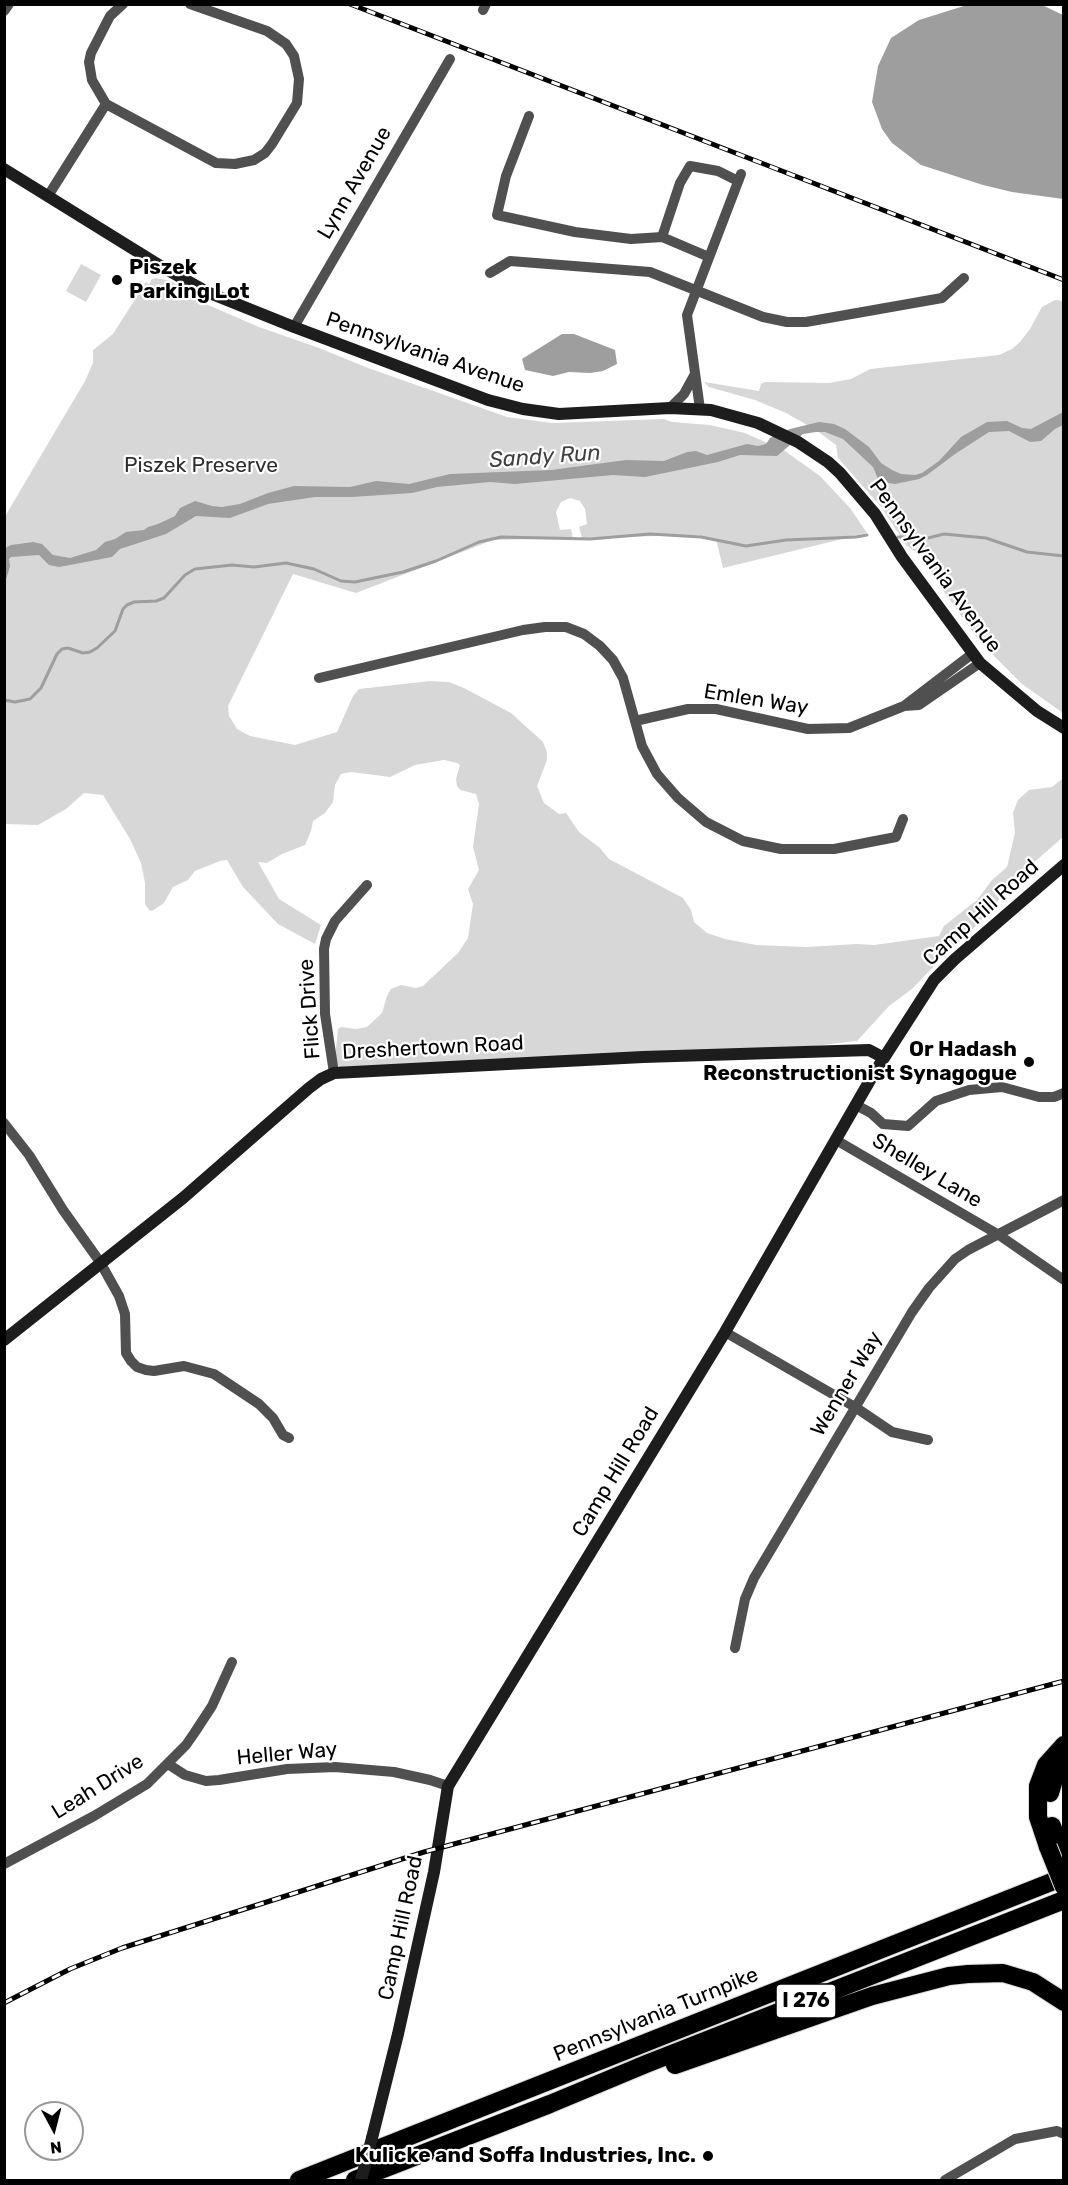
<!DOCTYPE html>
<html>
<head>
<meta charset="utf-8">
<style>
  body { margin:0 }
  #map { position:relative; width:1068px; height:2185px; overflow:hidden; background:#fff; font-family:Rubik,sans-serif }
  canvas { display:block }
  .frame { position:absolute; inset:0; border:6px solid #000; pointer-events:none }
  .north { position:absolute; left:24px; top:2101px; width:60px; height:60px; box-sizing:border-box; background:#fff; border:2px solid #999; border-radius:50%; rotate:173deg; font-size:16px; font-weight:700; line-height:24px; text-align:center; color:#000 }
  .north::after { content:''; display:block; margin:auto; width:21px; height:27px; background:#000; clip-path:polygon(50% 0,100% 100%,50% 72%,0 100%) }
</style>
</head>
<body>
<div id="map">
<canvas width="1068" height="2185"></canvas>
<div class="frame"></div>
<div class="north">N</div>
</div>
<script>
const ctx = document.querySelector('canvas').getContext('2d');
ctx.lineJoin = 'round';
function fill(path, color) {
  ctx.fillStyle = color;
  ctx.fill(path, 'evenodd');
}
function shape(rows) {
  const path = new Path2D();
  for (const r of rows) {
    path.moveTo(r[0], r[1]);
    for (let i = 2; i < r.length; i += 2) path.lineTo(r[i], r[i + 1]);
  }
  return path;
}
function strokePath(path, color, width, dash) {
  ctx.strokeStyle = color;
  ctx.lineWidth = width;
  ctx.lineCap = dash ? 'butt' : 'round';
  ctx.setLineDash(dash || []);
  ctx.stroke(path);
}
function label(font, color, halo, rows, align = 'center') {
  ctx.font = font + ' Rubik,sans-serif';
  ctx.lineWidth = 4.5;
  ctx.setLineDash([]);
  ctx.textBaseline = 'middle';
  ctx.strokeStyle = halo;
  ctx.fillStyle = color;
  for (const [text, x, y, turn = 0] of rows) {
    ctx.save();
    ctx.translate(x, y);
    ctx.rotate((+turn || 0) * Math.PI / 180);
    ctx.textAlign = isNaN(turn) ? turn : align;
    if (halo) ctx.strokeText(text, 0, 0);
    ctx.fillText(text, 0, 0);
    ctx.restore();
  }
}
fill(shape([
  [81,264,101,275,86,302,66,291],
  [156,278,171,281,194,299,259,327,319,348,368,368,507,417,552,423,664,419,672,422,710,425,745,433,785,451,820,476,850,508,867,533,723,568,716,539,697,535,582,538,579,527,587,524,585,509,580,501,570,498,561,502,556,512,560,530,571,529,573,538,493,540,356,593,293,574,228,706,229,716,237,729,250,736,295,745,337,732,353,696,359,689,430,681,449,682,464,688,511,713,543,742,547,752,547,760,537,786,544,803,559,814,566,813,579,832,600,848,609,859,683,898,691,910,694,922,707,933,725,939,756,945,806,947,857,944,874,945,939,936,944,926,977,900,992,880,1007,867,1015,833,1013,813,1018,800,1029,790,1052,787,1062,779,1063,772,1063,837,1023,872,974,928,955,946,942,954,935,965,912,989,889,1006,857,1041,797,1048,340,1068,335,1059,338,1029,341,1027,356,1029,367,1027,382,1013,387,996,391,989,401,985,416,988,423,986,458,953,468,938,473,904,468,889,479,870,473,847,479,804,476,794,460,790,457,786,456,779,460,765,457,763,444,760,415,765,390,777,351,772,341,774,335,785,333,802,325,813,313,821,311,831,305,845,282,854,267,863,258,862,279,899,321,925,315,944,278,924,243,887,227,860,220,861,195,871,188,880,173,887,164,903,152,911,149,910,145,904,145,883,141,863,130,839,103,795,84,793,66,809,38,825,5,824,4,518,85,381,93,363,93,350,113,334,146,282,149,284,152,279],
  [1055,300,1063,301,1063,713,1022,684,980,642,939,585,926,562,927,549,914,551,906,545,882,508,838,458,836,445,816,430,786,413,755,400,709,387,704,382,759,391,761,384,765,382,829,383,851,379,870,369,999,355,1012,349,1020,342,1030,329,1042,307]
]), '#d7d7d7');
fill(shape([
  [1042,5,1063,15,1063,199,1012,192,983,185,921,165,892,143,882,129,872,102,878,66,891,38,919,20,967,5],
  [562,334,574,334,615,350,617,364,603,371,590,373,569,372,553,376,525,370,522,359],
  [1063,412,1063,425,1055,429,1041,441,1030,442,1009,431,989,432,955,454,927,475,919,479,895,484,882,482,878,479,873,467,843,439,825,432,816,432,803,434,777,456,740,455,718,462,645,477,613,475,515,484,490,482,437,487,412,493,352,497,315,497,268,504,230,518,196,516,166,534,120,549,112,557,59,567,49,565,39,555,11,557,9,559,10,566,5,583,5,548,11,545,33,542,42,544,53,555,70,558,96,550,105,542,115,539,126,532,144,530,148,527,158,524,175,516,180,508,195,501,212,506,222,507,240,504,268,493,294,486,350,487,376,481,409,484,450,474,551,470,626,460,664,461,687,452,696,451,707,455,747,444,758,446,766,444,770,438,790,429,819,422,834,424,845,429,869,447,881,463,892,470,901,474,915,475,922,473,939,461,961,437,987,422,1007,421,1022,428,1031,429]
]), '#9e9e9e');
strokePath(shape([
  [898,537,928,538,944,534,986,538,1027,552,1064,556],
  [4,700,15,702,30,699,41,688,57,654,62,649,68,648,83,653,90,652,97,648,115,631,123,609,127,605,134,602,156,601,164,598,185,575,195,569,232,565,254,567,286,563,314,569,341,581,355,582,403,572,436,561,479,542,501,537,590,539,650,534,701,537,746,546,786,540,856,537,867,535]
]), '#9e9e9e', 3);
const highway = shape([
  [1050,1793,1056,1773,1064,1763],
  [1052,1826,1064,1857],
  [1048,1847,1038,1817,1038,1786,1046,1765,1064,1745],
  [675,2065,872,1996,949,1976,968,1974,1003,1973,1033,1982,1064,2002],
  [299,2180,1064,1877],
  [355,2180,550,2104,646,2064,1064,1900]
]);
strokePath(highway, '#dbdbdb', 20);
strokePath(shape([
  [123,4,110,16,91,53,89,62,92,80,106,104,216,163,235,164,254,160,265,153,272,144,297,103,299,79,294,56,286,44,267,31,190,4],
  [483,10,486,4],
  [4,11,9,4],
  [529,116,506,176,497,215,575,232,631,239,662,237,709,257],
  [48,196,106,104],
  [662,237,680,183,690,166,718,171,738,181],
  [490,273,510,261,650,272,763,317,787,322,806,322,942,298,964,278],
  [294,327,450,59],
  [670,408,684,394,695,374],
  [700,409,687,315,741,174],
  [319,678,523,630,545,627,566,627,584,634,600,646,613,660,623,678,642,746,657,774,678,798,706,822,743,841,781,849,834,849,896,837,903,819],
  [904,706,972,654],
  [635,721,688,709,716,709,808,729,849,728,904,706,919,705,980,663],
  [334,1073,325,1014,324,949,326,939,335,921,367,885],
  [856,1105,871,1113,883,1124,908,1126,936,1101,969,1090,1002,1087,1039,1097,1054,1097,1064,1093],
  [4,1123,29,1155,63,1210,100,1262,119,1296,125,1314,126,1353,131,1361,137,1367,146,1370,154,1371,184,1366,214,1374,259,1404,273,1418,283,1435,289,1438],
  [836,1140,999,1235,1064,1280],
  [725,1332,855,1407,892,1432,928,1440],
  [735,1648,745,1599,754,1578,912,1312,929,1288,955,1259,968,1250,1064,1200],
  [168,1764,185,1775,206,1781,219,1780,287,1769,335,1767,394,1772,430,1780,448,1786],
  [4,1864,94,1816,147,1784,186,1745,195,1732,212,1706,232,1662],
  [945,2180,1015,2139,1057,2131,1064,2134]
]), '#505050', 10);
strokePath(shape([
  [4,169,159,265,207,292,294,327,488,400,523,409,559,414,670,408,711,410,758,423,798,442,828,462,840,473,875,514,902,557,980,663,1037,711,1064,728],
  [4,1340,183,1198,309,1088,321,1079,334,1073,643,1057,869,1050,884,1058],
  [372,2138,398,2034,434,1872,448,1786,725,1332,873,1075,934,980,955,959,1064,865]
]), '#1d1d1d', 12);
strokePath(highway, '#000', 18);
const rail = shape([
  [350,4,1064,280],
  [4,2003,70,1969,122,1948,424,1852,1064,1681]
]);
strokePath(rail, '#000', 5);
strokePath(rail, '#fff', 3, [9]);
const highwayBridge = shape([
  [1048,1847,1064,1887]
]);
strokePath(highwayBridge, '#dbdbdb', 20, []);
strokePath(shape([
  [361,2180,372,2138]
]), '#1d1d1d', 12);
strokePath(highwayBridge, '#000', 18);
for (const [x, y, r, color] of [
  [117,280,6,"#000"],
  [1029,1062,6,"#000"],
  [708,2156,6,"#000"]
]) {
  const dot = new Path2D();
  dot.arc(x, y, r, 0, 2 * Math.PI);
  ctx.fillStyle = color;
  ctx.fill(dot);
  strokePath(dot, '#fff', 2);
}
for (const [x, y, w] of [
  [806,2001,60]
]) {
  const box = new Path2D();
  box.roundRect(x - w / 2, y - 17, w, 34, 4.5);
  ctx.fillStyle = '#fff';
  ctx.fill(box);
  strokePath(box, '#000', 1.5);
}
label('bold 20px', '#000', null, [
  ["I 276",806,2001]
]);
label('21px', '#000', '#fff', [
  ["Lynn Avenue",355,183,-60],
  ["Pennsylvania Avenue",425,353,19],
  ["Pennsylvania Avenue",935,566,54],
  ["Emlen Way",756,700,9],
  ["Camp Hill Road",981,913,-42],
  ["Flick Drive",310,1009,-94],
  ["Dreshertown Road",433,1048,-3],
  ["Shelley Lane",927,1171,31],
  ["Wenner Way",847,1384,-59],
  ["Camp Hill Road",616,1472,-59],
  ["Heller Way",287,1754,-5],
  ["Leah Drive",98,1787,-32],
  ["Camp Hill Road",401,1928,-78],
  ["Pennsylvania Turnpike",656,2015,-22]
]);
label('bold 21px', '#000', '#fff', [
  ["Piszek",129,268,"left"],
  ["Parking Lot",129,292,"left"],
  ["Or Hadash",1017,1050],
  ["Reconstructionist Synagogue",1017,1074],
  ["Kulicke and Soffa Industries, Inc.",696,2156]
], 'right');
label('21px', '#2e2e2e', '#fff', [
  ["Piszek Preserve",201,466]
]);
label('italic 22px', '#3f3f3f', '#fff', [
  ["Sandy Run",545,457,-4]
]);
</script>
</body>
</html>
